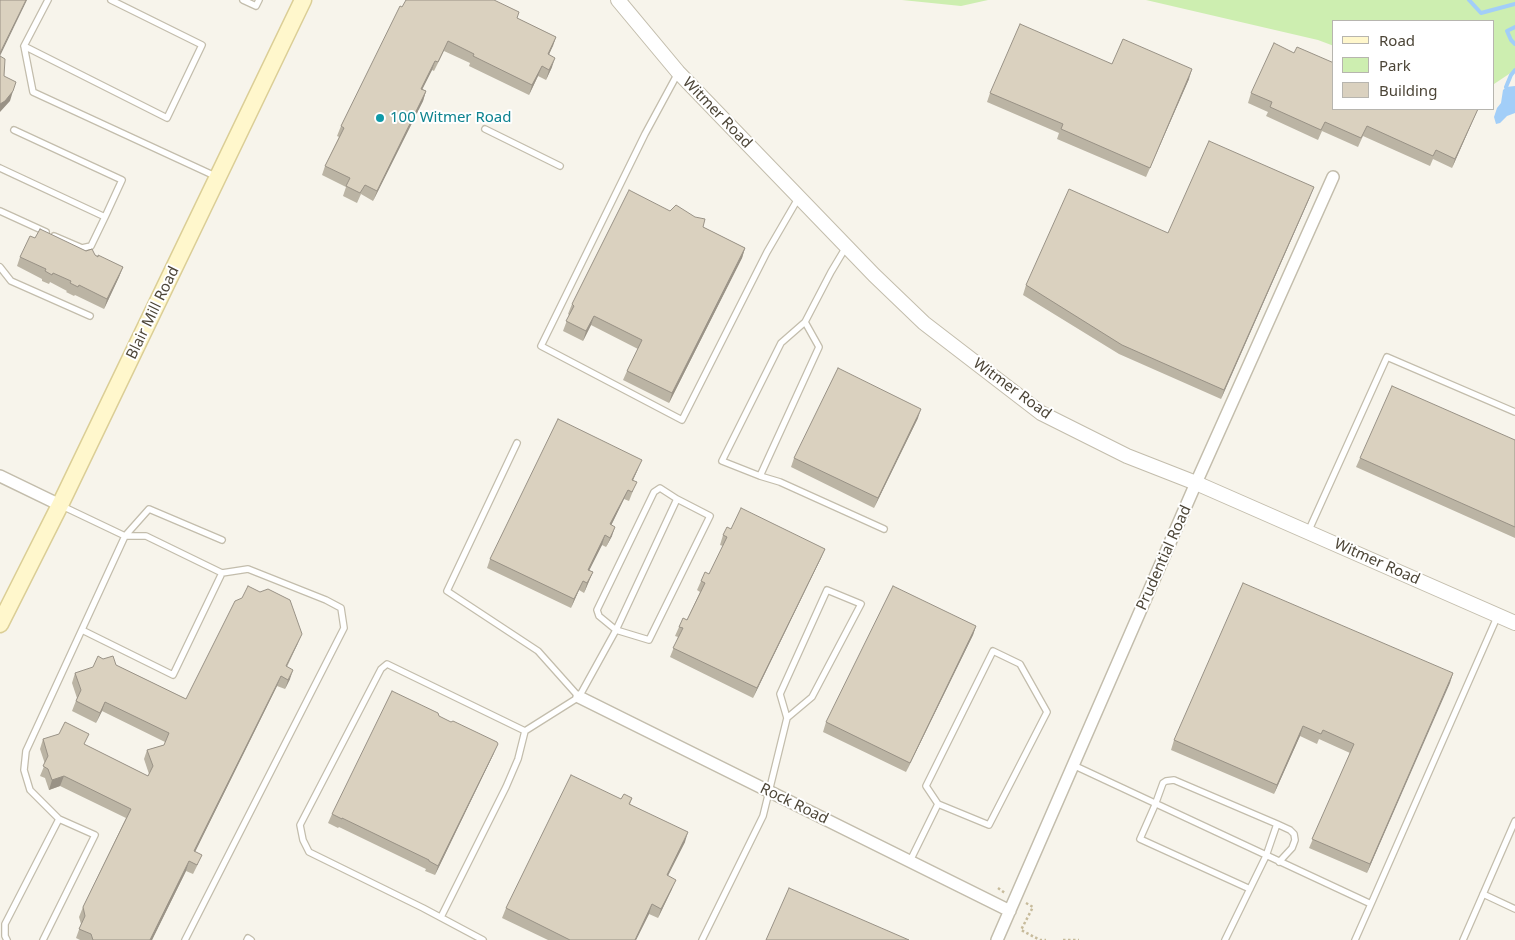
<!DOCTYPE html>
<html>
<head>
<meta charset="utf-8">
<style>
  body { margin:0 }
  #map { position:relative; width:1515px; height:940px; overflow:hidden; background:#f7f4eb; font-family:"Noto Sans",sans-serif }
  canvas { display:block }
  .legend { position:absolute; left:1332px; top:20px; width:162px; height:90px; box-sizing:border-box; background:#fff; border:1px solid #b7b5af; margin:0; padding:6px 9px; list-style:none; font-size:15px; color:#4c4537 }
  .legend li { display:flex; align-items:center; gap:10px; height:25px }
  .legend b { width:25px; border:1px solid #b7b5af }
</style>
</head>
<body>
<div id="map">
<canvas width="1515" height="940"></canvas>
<ul class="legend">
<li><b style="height:6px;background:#fff7cc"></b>Road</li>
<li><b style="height:14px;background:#cdeeb0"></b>Park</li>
<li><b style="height:14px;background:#dad1bf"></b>Building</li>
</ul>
</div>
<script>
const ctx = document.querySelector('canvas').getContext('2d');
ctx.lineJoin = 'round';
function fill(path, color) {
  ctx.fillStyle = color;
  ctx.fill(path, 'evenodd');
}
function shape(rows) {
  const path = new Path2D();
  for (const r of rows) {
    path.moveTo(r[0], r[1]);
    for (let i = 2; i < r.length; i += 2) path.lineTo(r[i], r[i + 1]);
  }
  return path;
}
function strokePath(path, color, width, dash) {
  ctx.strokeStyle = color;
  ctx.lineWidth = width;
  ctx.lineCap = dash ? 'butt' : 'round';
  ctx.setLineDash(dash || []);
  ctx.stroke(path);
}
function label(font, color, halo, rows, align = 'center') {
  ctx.font = font + ' "Noto Sans",sans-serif';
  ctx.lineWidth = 4;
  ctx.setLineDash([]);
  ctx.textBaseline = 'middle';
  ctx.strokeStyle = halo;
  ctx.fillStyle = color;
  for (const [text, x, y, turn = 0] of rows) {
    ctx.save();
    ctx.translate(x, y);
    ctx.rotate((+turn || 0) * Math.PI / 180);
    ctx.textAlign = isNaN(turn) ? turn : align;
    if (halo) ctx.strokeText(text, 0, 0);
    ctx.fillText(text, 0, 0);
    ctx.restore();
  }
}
fill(shape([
  [902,0,988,0,961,6],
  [1146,0,1515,0,1515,70,1494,84,1494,21,1334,21,1334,46,1318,40]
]), '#cdeeb0');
fill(shape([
  [1515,86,1515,113,1507,116,1500,123,1496,124,1494,117,1497,108,1501,103,1503,90,1506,87]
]), '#a2cef8');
strokePath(shape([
  [1469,0,1481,13,1515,4],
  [1515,27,1507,31,1511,40,1515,44],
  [1506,87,1511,75,1515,70]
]), '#a2cef8', 4);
const service = shape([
  [111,0,202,45,167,118,24,46,33,92,215,176],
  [243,0,256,6,259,0],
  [24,46,48,0],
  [678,73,645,134,541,346,682,420,767,252,799,197],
  [485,129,560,166],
  [14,130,122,180,105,217],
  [0,168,105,217,91,246,82,248,54,236],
  [0,211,46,232],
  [0,267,11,281,90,316],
  [805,322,819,347,760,476,722,461,781,343,805,322,831,272,846,247],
  [517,443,447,591,538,651,579,697],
  [760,476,780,482,884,529],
  [62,506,125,536,146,536,222,573,248,569,326,600,341,608,344,628,185,940],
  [1308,532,1387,357,1515,412],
  [82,630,173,675,222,573],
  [1073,765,1371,904,1355,940],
  [1277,824,1290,830,1294,834,1295,840,1292,848,1279,862],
  [910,861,938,804,989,825,1047,712,1020,664,993,651,926,786,938,804],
  [1483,894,1515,909],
  [1371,904,1498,615],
  [441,917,506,787,518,759,525,731],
  [7,940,5,936,5,924,59,819,30,790,24,770,26,751,125,536,149,509,222,540],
  [43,940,95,835,59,819],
  [247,940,248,938,251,940],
  [483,940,423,908,309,852,303,840,300,825,381,669,387,664,525,731,579,697,616,630,649,640,710,516,677,499,616,630,599,616,597,610,654,492,660,488,677,499],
  [702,940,763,816,787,718,812,697,861,604,827,590,780,694,787,718],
  [1225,940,1266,856,1277,824,1174,780,1166,781,1163,783,1155,805,1140,839,1250,889],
  [1463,940,1515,821]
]);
const minor = shape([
  [0,476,60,505],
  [579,697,1010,911],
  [997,940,1196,483,1333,177]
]);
const tertiary = shape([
  [618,0,678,72,874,275,924,323,1041,413,1127,456,1196,483,1515,623]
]);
const secondary = shape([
  [0,624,60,505,303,0]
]);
strokePath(service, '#c3bdac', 8);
strokePath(minor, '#c3bdac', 14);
strokePath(tertiary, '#c3bdac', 16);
strokePath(secondary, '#dbce96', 19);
strokePath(shape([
  [998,888,1005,893],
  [1026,903,1033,907,1021,930,1040,940,1046,940],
  [1063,940,1079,940]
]), '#c7bb9b', 2.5, [2.5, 2.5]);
strokePath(service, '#fff', 5.5);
strokePath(minor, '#fff', 11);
strokePath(tertiary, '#fff', 14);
strokePath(secondary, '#fff7cc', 16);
fill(shape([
  [402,7,517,18,556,37,549,55,552,67,546,80,538,76,529,95,469,66,470,63,444,51,434,71,432,70,422,89,426,91,423,101,373,201,361,194,357,203,343,196,346,187,322,175,325,166,339,137,337,136,341,126],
  [1294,53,1334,109,1478,109,1474,118,1452,168,1433,159,1430,166,1363,136,1358,147,1322,131,1318,140,1266,116,1268,112,1248,103,1251,93],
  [1112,64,1189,79,1146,177,1057,139,1059,133,987,102,990,93],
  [1310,197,1221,399,1119,354,1023,295,1026,285,1168,233],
  [703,227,745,248,742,258,669,403,623,380,627,371,638,349,591,325,583,341,563,331,569,315,568,314,572,304],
  [35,238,95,255,123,267,119,277,104,309,75,295,74,296,66,292,67,291,50,282,49,284,42,281,42,279,17,266,20,257],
  [918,418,874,508,791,467,794,458],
  [1515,440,1515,538,1356,467,1360,458],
  [638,469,633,480,633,491,629,501,624,499,611,525,612,536,606,547,602,545,589,570,593,572,584,593,579,590,571,608,487,568,490,559],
  [731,529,825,549,821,558,753,698,670,657,678,637,675,636,679,627,687,620,700,592,697,590,701,581,709,574,723,546,720,545,723,535],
  [976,626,973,635,906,772,823,732,826,722],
  [298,643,287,667,290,679,285,689,277,686,195,852,198,864,193,874,186,871,152,940,80,940,76,938,81,924,79,917,83,907,126,818,60,786,49,790,45,778,40,776,45,764,40,749,43,739,85,745,148,776,149,774,144,759,147,750,164,745,165,742,102,711,96,723,72,711,77,698,72,683,75,673,116,665,186,699],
  [1453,673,1367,873,1309,848,1350,753,1319,739,1317,744,1300,736,1274,794,1171,750,1174,740],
  [439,716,494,753,435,875,425,871,426,869,339,827,338,828,328,823,332,814],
  [632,798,630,804,685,842,668,876,672,889,658,918,649,914,636,940,548,940,502,918,506,908,621,799]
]), '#bbb4a4');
fill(shape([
  [26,0,27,0,0,56,0,53],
  [556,37,553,46,544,64,548,54],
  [555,58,552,67,546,80,549,70],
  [435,61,432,70,418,98,421,89],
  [542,66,538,76,529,95,532,85],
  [1192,69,1189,79,1146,177,1150,168],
  [13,91,10,101,0,112,0,104],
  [426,91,423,101,373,201,377,191],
  [1478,109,1474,118,1452,168,1455,159],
  [1314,187,1310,197,1221,399,1224,390],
  [745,248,742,258,669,403,672,393],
  [123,267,119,277,104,309,107,299],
  [594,316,591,325,583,341,586,331],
  [921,409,918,418,874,508,878,498],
  [642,460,638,469,629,489,632,480],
  [628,490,624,499,607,534,610,524],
  [615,527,612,536,606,547,610,538],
  [605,535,602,545,585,579,588,570],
  [825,549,821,558,753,698,757,688],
  [593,572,589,581,584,593,587,583],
  [583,581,571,608,574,599],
  [976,626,973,635,906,772,910,763],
  [302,634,298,643,282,675,286,666],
  [293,670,290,679,285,689,288,680],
  [1453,673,1450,683,1367,873,1370,864],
  [281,676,277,686,191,860,194,851],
  [105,702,102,711,96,723,100,713],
  [1303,726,1300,736,1274,794,1277,785],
  [498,744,494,753,435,875,438,866],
  [64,776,60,786,49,790,52,780],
  [688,832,685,842,663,885,667,875],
  [189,861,186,871,152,940,150,940],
  [676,880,672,889,658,918,661,909],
  [652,904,649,914,636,940,635,940]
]), '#999286');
const building = shape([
  [0,0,26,0,0,53,0,0],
  [406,0,494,0,519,12,517,18,556,37,548,54,555,58,549,70,542,66,532,85,473,56,474,54,448,41,438,62,435,61,421,89,426,91,377,191,365,185,360,193,346,186,350,178,325,166,344,128,341,126,400,6,402,7,406,0],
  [1020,24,1112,64,1123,39,1192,69,1150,168,1061,129,1063,124,990,93,1020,24],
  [1274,43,1294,53,1297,47,1334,63,1334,109,1478,109,1455,159,1436,150,1433,156,1367,126,1361,138,1325,122,1321,130,1270,107,1272,102,1251,93,1274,43],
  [0,56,5,59,4,76,16,82,13,91,5,101,0,104,0,56],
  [1209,141,1314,187,1224,390,1122,345,1026,285,1069,189,1168,233,1209,141],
  [629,190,670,211,676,205,695,217,705,219,703,227,745,248,672,393,627,371,642,340,594,316,586,331,566,321,574,306,572,304,629,190],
  [40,229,86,251,92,249,95,255,98,257,98,255,123,267,107,299,79,285,78,287,70,283,71,281,53,273,52,275,45,271,46,269,20,257,30,236,35,238,40,229],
  [838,368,921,409,878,498,794,458,838,368],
  [1392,386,1515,440,1515,527,1360,458,1392,386],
  [558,419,642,460,632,480,637,482,632,492,628,490,610,524,615,527,610,538,605,535,588,570,593,572,587,583,583,581,574,599,490,559,558,419],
  [741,508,825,549,757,688,673,648,683,628,679,627,683,618,687,620,705,583,701,581,705,572,709,574,727,537,723,535,727,527,731,529,741,508],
  [1243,583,1453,673,1370,864,1312,839,1354,744,1323,730,1321,734,1303,726,1277,785,1174,740,1243,583],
  [248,586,260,592,268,589,290,600,302,634,286,666,293,670,288,680,281,676,194,851,202,855,197,865,189,861,150,940,93,940,91,934,79,929,85,916,83,907,131,809,64,776,52,780,48,769,43,766,48,756,43,739,59,734,65,722,89,734,84,744,148,776,153,766,147,750,164,745,169,733,105,702,100,713,76,701,81,690,75,673,93,667,98,656,103,659,113,656,116,665,186,699,235,601,242,598,248,586],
  [893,586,976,626,910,763,826,722,893,586],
  [392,691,438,713,439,716,451,722,453,721,497,742,498,744,438,866,429,861,429,860,342,818,342,819,332,814,392,691],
  [571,775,621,799,624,794,632,798,629,804,688,832,667,875,676,880,661,909,652,904,635,940,570,940,506,908,571,775],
  [789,888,909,940,766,940,789,888]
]);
fill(building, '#dad1bf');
strokePath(building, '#999286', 1);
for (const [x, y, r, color] of [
  [380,118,5,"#0f9aa8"]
]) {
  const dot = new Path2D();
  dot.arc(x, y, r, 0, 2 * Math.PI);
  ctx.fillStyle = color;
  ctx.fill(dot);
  strokePath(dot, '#fff', 2);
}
label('15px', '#4c4537', '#fff', [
  ["Witmer Road",717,113,46],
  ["Blair Mill Road",153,313,-64],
  ["Witmer Road",1012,389,36],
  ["Prudential Road",1164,558,-66],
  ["Witmer Road",1377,562,24],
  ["Rock Road",794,804,26]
]);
label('15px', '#0d838f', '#fff', [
  ["100 Witmer Road",390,118]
], 'left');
</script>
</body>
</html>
